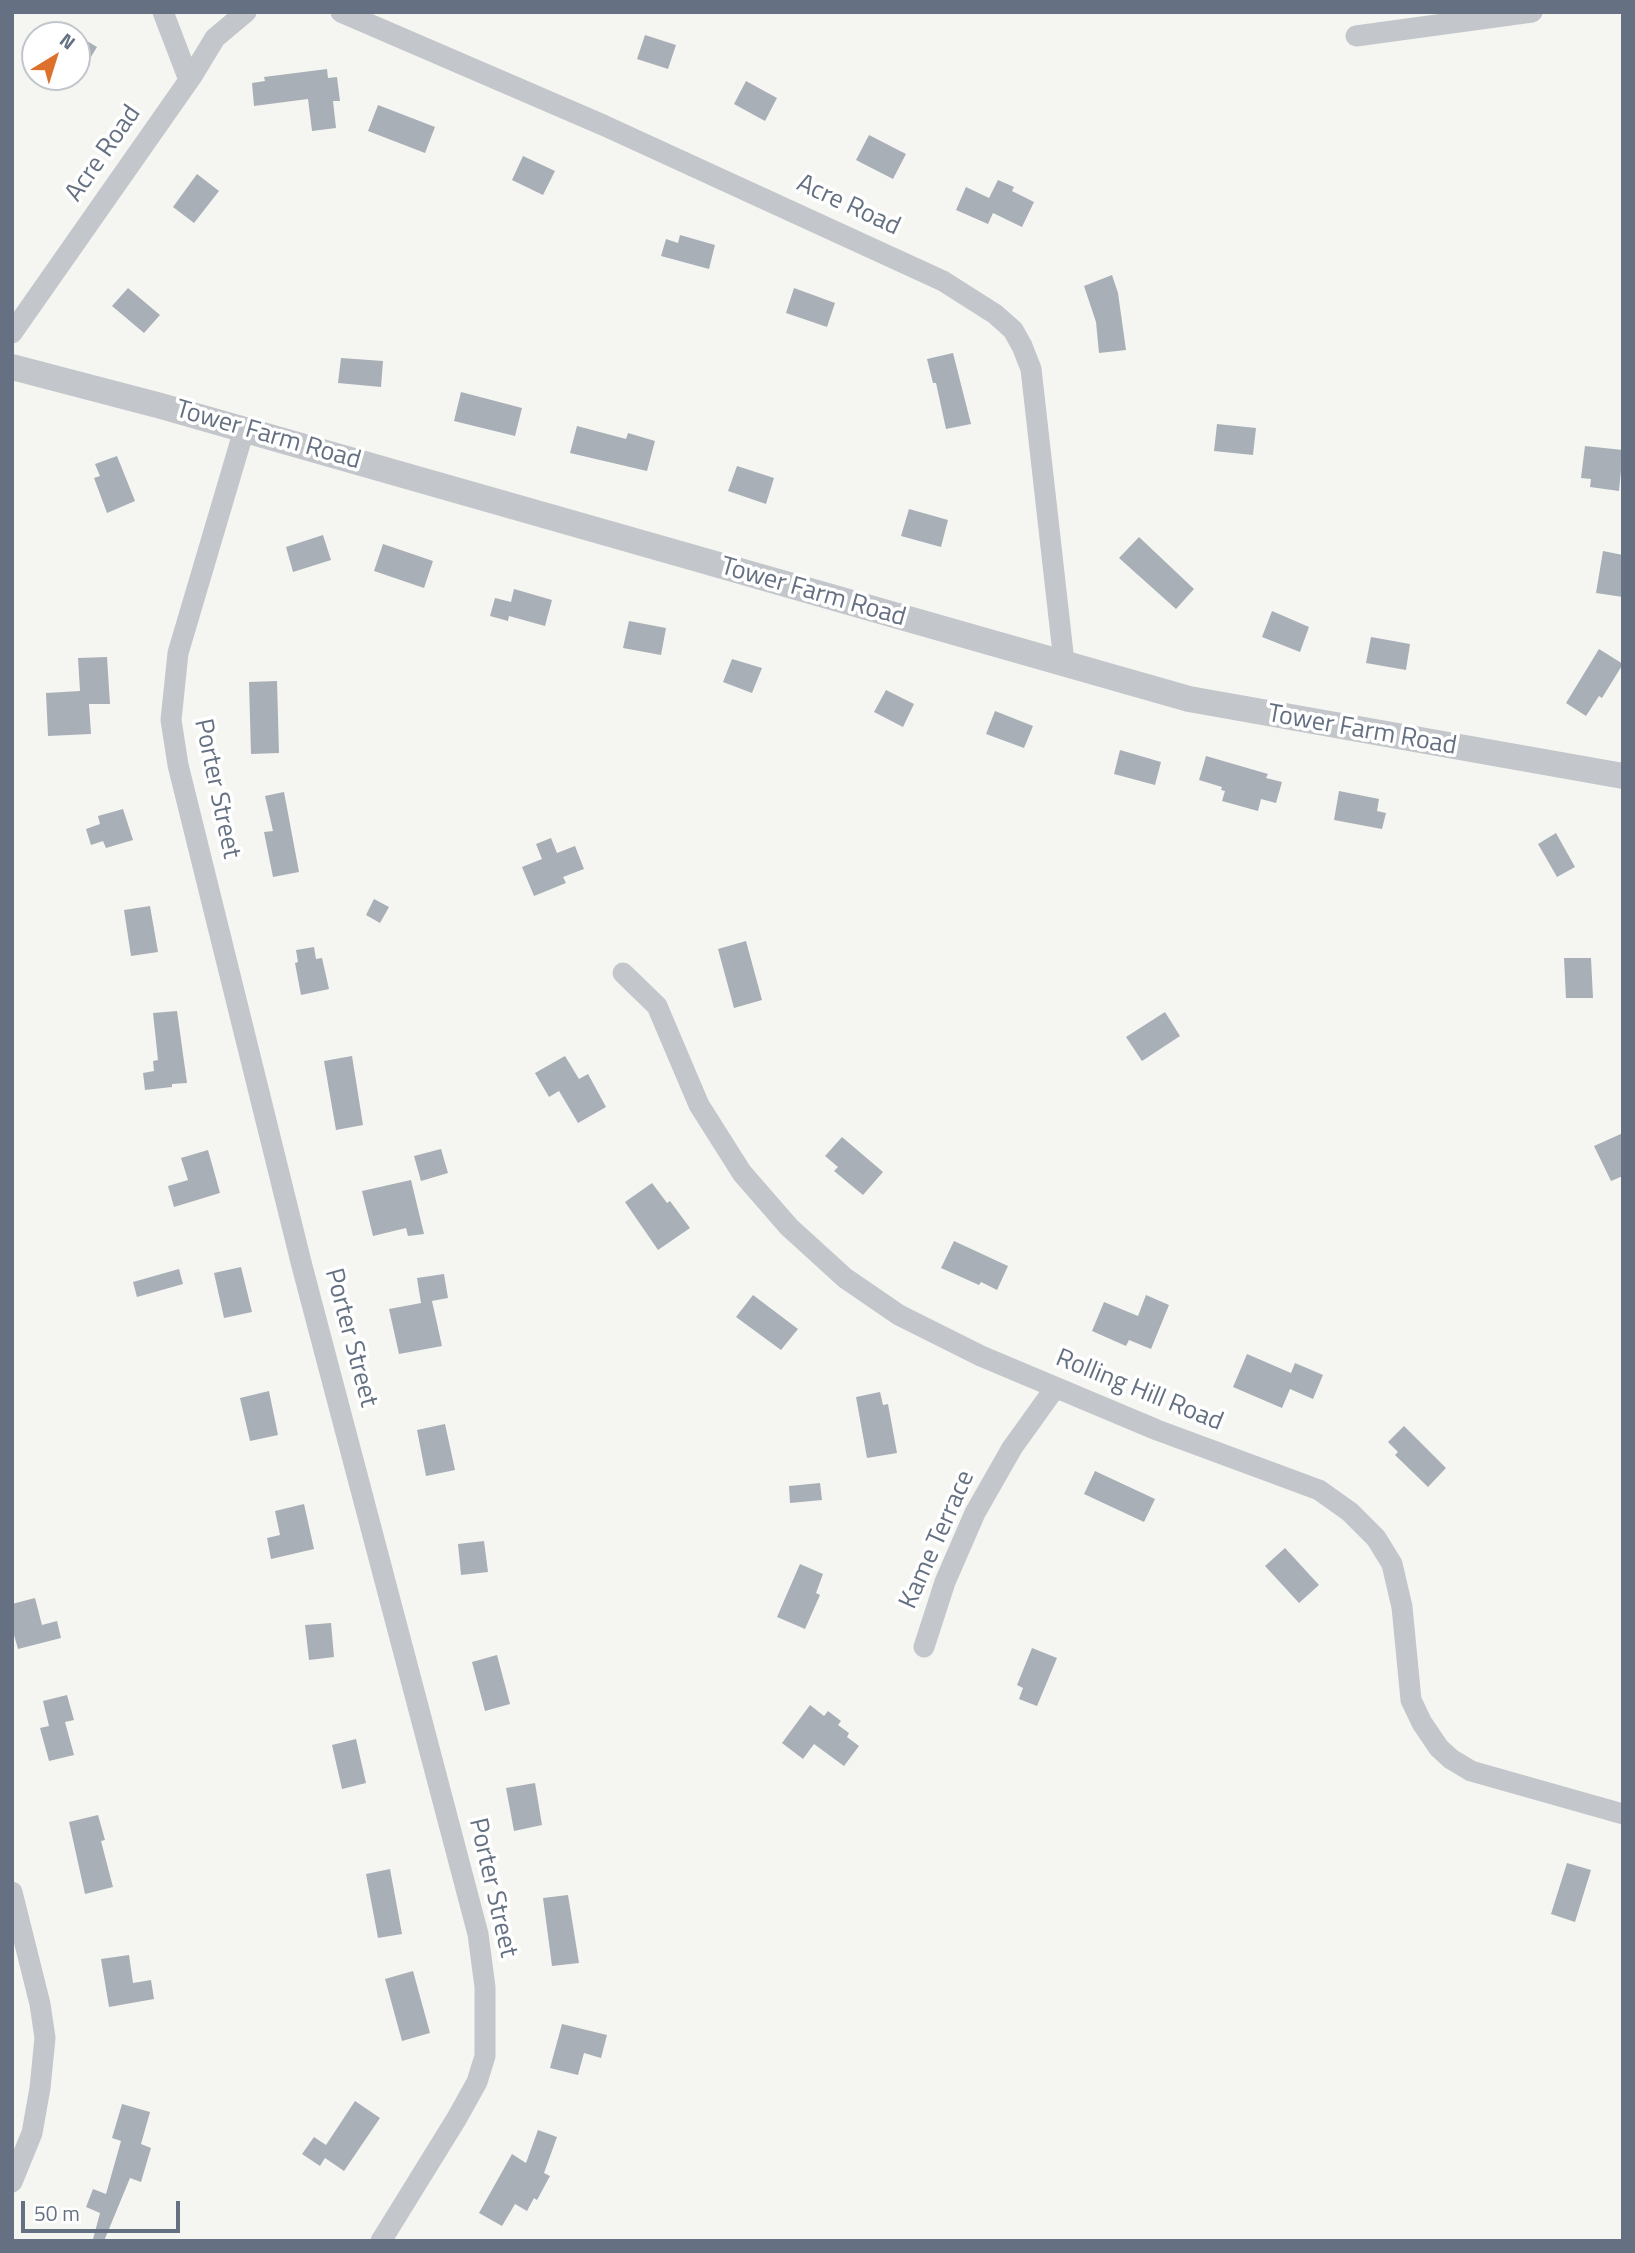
<!DOCTYPE html>
<html>
<head>
<meta charset="utf-8">
<style>
  body { margin:0 }
  #map { position:relative; width:1635px; height:2253px; overflow:hidden; background:#f5f6f2; font-family:"Titillium Web",sans-serif }
  canvas { display:block }
  .frame { position:absolute; inset:0; border:14px solid #657182; pointer-events:none }
  .north { position:absolute; left:21px; top:21px; width:70px; height:70px; box-sizing:border-box; background:#fff; border:2px solid #c1c6cd; border-radius:50%; rotate:38deg; font-size:19px; font-weight:700; line-height:28px; text-align:center; color:#657182 }
  .north::after { content:''; display:block; margin:auto; width:24px; height:32px; background:#dd702a; clip-path:polygon(50% 0,100% 100%,50% 72%,0 100%) }
  .scale { position:absolute; left:21px; top:2201px; width:159px; height:32px; box-sizing:border-box; border:4px solid #657182; border-top:0; padding-left:9px; font-size:21px; line-height:24px; white-space:nowrap; color:#657182; -webkit-text-stroke:5px #fff; paint-order:stroke }
</style>
</head>
<body>
<div id="map">
<canvas width="1635" height="2253"></canvas>
<div class="frame"></div>
<div class="north">N</div>
<div class="scale">50 m</div>
</div>
<script>
const ctx = document.querySelector('canvas').getContext('2d');
ctx.lineJoin = 'round';
function fill(path, color) {
  ctx.fillStyle = color;
  ctx.fill(path, 'evenodd');
}
function shape(rows) {
  const path = new Path2D();
  for (const r of rows) {
    path.moveTo(r[0], r[1]);
    for (let i = 2; i < r.length; i += 2) path.lineTo(r[i], r[i + 1]);
  }
  return path;
}
function strokePath(path, color, width, dash) {
  ctx.strokeStyle = color;
  ctx.lineWidth = width;
  ctx.lineCap = dash ? 'butt' : 'round';
  ctx.setLineDash(dash || []);
  ctx.stroke(path);
}
function label(font, color, halo, rows, align = 'center') {
  ctx.font = font + ' "Titillium Web",sans-serif';
  ctx.lineWidth = 7;
  ctx.setLineDash([]);
  ctx.textBaseline = 'middle';
  ctx.strokeStyle = halo;
  ctx.fillStyle = color;
  for (const [text, x, y, turn = 0] of rows) {
    ctx.save();
    ctx.translate(x, y);
    ctx.rotate((+turn || 0) * Math.PI / 180);
    ctx.textAlign = isNaN(turn) ? turn : align;
    if (halo) ctx.strokeText(text, 0, 0);
    ctx.fillText(text, 0, 0);
    ctx.restore();
  }
}
fill(shape([
  [77,35,97,47,77,80],
  [645,35,676,45,668,69,637,59],
  [327,69,328,78,337,77,340,101,333,101,336,128,312,131,308,99,254,106,252,83,265,81,264,77],
  [746,81,777,98,765,121,734,104],
  [378,105,435,127,425,153,368,131],
  [869,135,906,154,893,179,856,160],
  [523,156,555,171,543,195,512,180],
  [197,174,219,191,194,223,173,207],
  [998,180,1014,187,1012,191,1034,202,1022,227,993,213,988,224,956,210,966,187,989,198],
  [680,235,715,245,709,269,661,256,666,239,678,243],
  [1112,275,1118,293,1126,350,1099,353,1096,322,1084,286],
  [128,288,160,315,144,333,112,306],
  [794,288,835,303,827,327,786,313],
  [953,353,971,424,946,429,936,383,933,383,927,359],
  [341,358,383,361,381,387,338,383],
  [461,392,522,408,515,436,454,421],
  [1217,424,1256,428,1253,455,1214,451],
  [577,426,626,439,628,433,655,441,647,471,570,453],
  [1585,446,1623,450,1619,491,1590,487,1591,479,1581,478],
  [117,456,135,501,107,513,94,478,100,476,95,464],
  [737,466,774,478,766,504,728,491],
  [909,509,948,520,941,547,901,536],
  [323,535,331,560,293,572,286,547],
  [1139,537,1194,589,1176,609,1119,558],
  [383,544,433,561,424,588,374,571],
  [1603,551,1623,555,1623,597,1596,593],
  [514,589,552,600,545,626,509,616,508,621,490,616,495,598,511,602],
  [1272,611,1309,627,1300,652,1262,637],
  [629,621,666,628,661,655,623,648],
  [1371,637,1410,644,1406,670,1366,663],
  [1599,649,1623,664,1602,698,1599,696,1586,716,1566,703],
  [107,657,110,704,89,704,91,734,48,736,46,693,80,691,78,658],
  [732,659,762,668,752,693,723,682],
  [277,681,279,753,251,754,249,682],
  [886,690,914,704,903,727,874,712],
  [995,711,1033,726,1024,748,986,734],
  [1120,750,1161,762,1155,785,1114,774],
  [1206,756,1268,774,1266,778,1282,782,1276,803,1261,799,1258,811,1222,801,1225,791,1221,790,1222,787,1199,780],
  [1339,791,1379,799,1377,811,1386,813,1382,829,1334,820],
  [284,792,299,872,273,877,264,832,273,831,265,796],
  [123,809,133,840,106,848,103,841,91,845,86,829,100,824,98,816],
  [1556,833,1575,867,1557,877,1538,844],
  [551,838,557,853,575,846,584,869,563,877,566,883,534,896,522,867,542,859,536,844],
  [374,899,389,907,380,923,366,915],
  [150,906,158,952,131,956,124,910],
  [746,941,762,1000,734,1008,718,949],
  [314,947,316,959,322,958,329,989,301,995,295,963,298,962,296,950],
  [1564,958,1591,958,1593,998,1566,998],
  [177,1011,187,1083,172,1084,172,1087,145,1090,143,1073,154,1071,153,1061,158,1060,153,1013],
  [1165,1012,1180,1036,1142,1061,1126,1037],
  [352,1056,363,1125,336,1130,324,1061],
  [565,1056,579,1079,588,1074,606,1107,578,1123,559,1091,549,1097,535,1073],
  [1623,1133,1623,1176,1611,1181,1594,1146],
  [842,1137,883,1172,863,1195,834,1171,838,1167,825,1156],
  [441,1149,448,1173,421,1181,414,1156],
  [208,1150,220,1193,174,1207,168,1186,188,1180,181,1158],
  [411,1180,424,1234,408,1236,406,1228,373,1236,362,1191],
  [652,1183,667,1203,670,1201,690,1228,658,1250,625,1202],
  [954,1241,1008,1266,997,1290,981,1282,979,1285,941,1268],
  [241,1267,252,1312,224,1318,214,1273],
  [179,1269,183,1284,137,1297,133,1282],
  [444,1274,448,1298,421,1303,417,1278],
  [753,1295,798,1329,781,1350,736,1317],
  [1146,1295,1169,1305,1151,1349,1129,1340,1126,1346,1092,1331,1104,1302,1138,1316],
  [432,1301,442,1346,399,1354,389,1309],
  [1247,1354,1291,1373,1295,1363,1323,1375,1313,1399,1290,1389,1282,1408,1233,1387],
  [269,1391,278,1435,250,1441,240,1398],
  [880,1392,883,1405,888,1404,897,1453,867,1458,856,1397],
  [445,1424,455,1470,426,1476,417,1430],
  [1404,1426,1446,1468,1428,1487,1395,1455,1398,1452,1388,1442],
  [1095,1471,1155,1499,1144,1522,1084,1494],
  [820,1483,822,1500,790,1503,789,1486],
  [304,1504,314,1549,271,1559,267,1538,280,1535,275,1511],
  [484,1541,488,1572,461,1575,458,1544],
  [1285,1548,1319,1585,1299,1603,1265,1566],
  [800,1564,823,1574,816,1593,820,1595,805,1629,777,1617],
  [35,1598,42,1625,57,1621,61,1638,18,1649,12,1628,12,1604],
  [331,1623,334,1657,309,1660,305,1625],
  [1032,1648,1057,1658,1037,1706,1019,1699,1023,1688,1017,1685],
  [497,1655,510,1704,485,1711,472,1662],
  [67,1695,74,1720,65,1722,74,1755,49,1761,40,1728,49,1726,43,1701],
  [810,1705,824,1716,828,1711,841,1721,838,1725,849,1733,847,1737,859,1746,844,1766,814,1744,803,1759,782,1743],
  [356,1739,366,1783,342,1789,332,1745],
  [535,1783,542,1825,514,1831,506,1788],
  [98,1815,105,1840,101,1841,113,1887,85,1894,69,1822],
  [1567,1863,1591,1870,1575,1922,1551,1914],
  [390,1869,402,1934,378,1938,366,1874],
  [568,1895,579,1963,552,1966,543,1898],
  [129,1955,133,1983,151,1980,154,1999,109,2007,101,1959],
  [413,1971,430,2033,402,2041,385,1979],
  [562,2024,607,2035,601,2058,584,2053,578,2075,550,2068],
  [355,2101,380,2118,344,2171,325,2158,320,2166,302,2154,314,2137,326,2145],
  [122,2104,150,2112,141,2144,151,2148,141,2182,130,2178,104,2241,98,2241,93,2239,100,2213,86,2207,93,2189,106,2194,121,2141,112,2138],
  [538,2130,557,2137,544,2173,550,2176,537,2200,534,2198,527,2211,515,2204,502,2226,479,2213,512,2154,526,2163]
]), '#a9afb6');
strokePath(shape([
  [163,12,189,80],
  [341,12,603,125,943,281,995,314,1013,330,1022,346,1031,369,1064,662],
  [1356,36,1532,12],
  [12,333,192,76,215,38,246,12],
  [244,430,178,653,171,720,178,765,302,1266,478,1934,485,1987,485,2056,477,2082,457,2118,381,2241],
  [623,973,657,1006,699,1105,742,1173,789,1227,845,1278,899,1315,981,1356,1157,1430,1319,1490,1350,1512,1376,1538,1392,1564,1402,1607,1411,1700,1422,1723,1439,1748,1451,1759,1471,1771,1623,1814],
  [924,1647,945,1582,975,1513,1012,1448,1055,1388],
  [12,1892,40,2004,45,2038,40,2088,32,2133,12,2182]
]), '#c3c6ca', 21);
strokePath(shape([
  [12,367,161,406,1189,699,1623,776]
]), '#c3c6ca', 26);
label('26px', '#657182', '#fff', [
  ["Acre Road",104,154,-55],
  ["Acre Road",848,206,25],
  ["Tower Farm Road",268,436,16],
  ["Tower Farm Road",813,593,16],
  ["Tower Farm Road",1362,731,10],
  ["Porter Street",216,789,78],
  ["Porter Street",350,1338,75],
  ["Rolling Hill Road",1139,1391,22],
  ["Kame Terrace",938,1540,-66],
  ["Porter Street",492,1888,77]
]);
</script>
</body>
</html>
